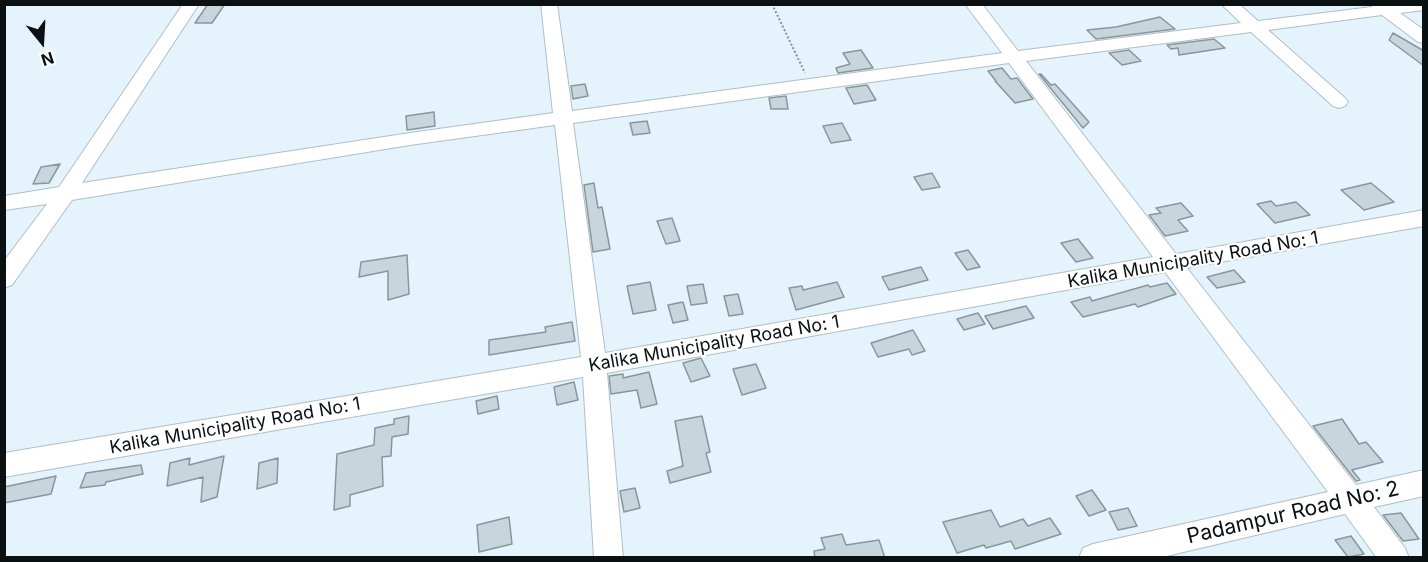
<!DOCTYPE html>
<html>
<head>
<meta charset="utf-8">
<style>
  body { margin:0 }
  #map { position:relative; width:1428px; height:562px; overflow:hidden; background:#e5f4fc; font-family:Inter,sans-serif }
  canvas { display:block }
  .frame { position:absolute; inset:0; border:6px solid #0b1012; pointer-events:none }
  .north { position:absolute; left:12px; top:12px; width:60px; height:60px; -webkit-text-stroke:4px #fefefe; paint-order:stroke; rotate:162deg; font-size:16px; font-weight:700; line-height:24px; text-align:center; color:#0b1012 }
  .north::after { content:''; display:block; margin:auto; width:21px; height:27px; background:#0b1012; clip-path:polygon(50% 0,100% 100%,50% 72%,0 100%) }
</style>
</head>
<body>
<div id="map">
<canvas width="1428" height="562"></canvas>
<div class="frame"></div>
<div class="north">N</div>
</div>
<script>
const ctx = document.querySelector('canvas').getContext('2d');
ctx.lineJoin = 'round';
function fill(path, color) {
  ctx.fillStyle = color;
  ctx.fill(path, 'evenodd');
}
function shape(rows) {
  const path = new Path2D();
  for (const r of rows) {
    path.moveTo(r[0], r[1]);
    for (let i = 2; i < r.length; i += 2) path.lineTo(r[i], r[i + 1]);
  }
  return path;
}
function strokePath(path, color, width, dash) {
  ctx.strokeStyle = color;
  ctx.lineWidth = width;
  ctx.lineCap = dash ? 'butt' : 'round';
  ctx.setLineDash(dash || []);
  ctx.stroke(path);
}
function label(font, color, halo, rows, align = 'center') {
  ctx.font = font + ' Inter,sans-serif';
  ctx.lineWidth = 4.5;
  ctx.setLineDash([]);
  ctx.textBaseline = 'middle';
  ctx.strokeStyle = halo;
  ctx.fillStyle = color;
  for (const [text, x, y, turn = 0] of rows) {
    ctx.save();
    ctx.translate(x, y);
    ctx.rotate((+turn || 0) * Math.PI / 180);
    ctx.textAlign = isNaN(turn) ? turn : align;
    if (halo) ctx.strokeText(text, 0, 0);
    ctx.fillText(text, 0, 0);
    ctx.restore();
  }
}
const building = shape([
  [208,4,225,4,212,23,195,23,208,4],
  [1160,17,1175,29,1096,39,1087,30,1116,27,1160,17],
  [1393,33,1424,51,1424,66,1389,40,1393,33],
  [1214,39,1225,48,1179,55,1178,48,1171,49,1167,45,1214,39],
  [861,50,873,68,838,73,836,68,850,64,843,53,861,50],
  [1129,50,1141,61,1122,65,1109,53,1129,50],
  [1002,68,1011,79,1017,78,1033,99,1015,103,995,81,996,81,988,71,1002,68],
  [1039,74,1041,74,1051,85,1055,84,1089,122,1083,128,1039,74],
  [585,84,588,96,573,99,571,86,585,84],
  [867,85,876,100,854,104,846,88,867,85],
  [786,96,788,109,771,109,769,98,786,96],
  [434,112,435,126,407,130,406,116,434,112],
  [647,121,650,133,633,135,630,123,647,121],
  [842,123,851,140,831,143,823,126,842,123],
  [60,164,49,183,33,184,41,167,60,164],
  [932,173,940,187,922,190,914,177,932,173],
  [594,183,598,208,602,207,610,249,593,252,584,185,594,183],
  [1371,183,1394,202,1364,210,1341,190,1371,183],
  [1271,201,1276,206,1296,202,1310,215,1275,223,1257,204,1271,201],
  [1181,203,1193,216,1178,220,1188,231,1165,236,1149,215,1161,213,1156,208,1181,203],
  [672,218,680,241,666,244,657,221,672,218],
  [1078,239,1093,258,1076,262,1061,243,1078,239],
  [968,250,980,267,967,270,955,253,968,250],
  [407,255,409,294,388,300,388,271,359,277,361,262,407,255],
  [921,267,928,280,889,290,882,277,921,267],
  [1234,270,1245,282,1217,288,1207,277,1234,270],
  [650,282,656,310,633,314,627,286,650,282],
  [837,282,844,297,796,310,789,288,802,286,803,290,837,282],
  [1167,283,1176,294,1138,307,1135,304,1083,317,1071,302,1090,297,1092,301,1148,285,1150,287,1167,283],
  [703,284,707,303,691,305,687,286,703,284],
  [738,294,743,314,729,316,724,296,738,294],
  [683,302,688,320,673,323,668,305,683,302],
  [1026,306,1034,318,993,329,985,316,1026,306],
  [978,313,985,324,964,330,957,319,978,313],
  [572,322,575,341,489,355,489,340,546,332,545,327,572,322],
  [913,330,925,351,912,355,909,349,878,357,871,343,913,330],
  [701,358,710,376,691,382,683,363,701,358],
  [756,364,766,388,742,395,733,369,756,364],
  [649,372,657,404,641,408,637,390,611,394,609,376,623,374,623,378,649,372],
  [574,382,578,400,557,405,554,387,574,382],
  [497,396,499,409,478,414,476,401,497,396],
  [409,416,408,434,392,437,391,456,382,457,383,486,350,495,350,506,334,510,337,454,374,445,375,428,394,424,394,419,409,416],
  [702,416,710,452,706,453,711,472,670,483,667,471,683,466,675,421,702,416],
  [1342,419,1359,444,1366,442,1383,462,1352,470,1360,480,1356,481,1313,426,1342,419],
  [224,456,217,497,201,502,203,477,167,486,170,463,190,458,189,465,224,456],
  [278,458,277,483,257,489,259,463,278,458],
  [141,465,143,474,106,482,105,485,80,488,86,473,141,465],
  [56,476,51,494,4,503,4,487,56,476],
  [635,488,640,508,624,512,620,491,635,488],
  [1092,490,1106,510,1089,516,1076,496,1092,490],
  [1128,508,1137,526,1118,530,1109,512,1128,508],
  [991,510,1000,527,1023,519,1028,526,1050,518,1061,534,1015,549,1011,541,986,548,984,545,957,553,943,522,991,510],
  [1401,513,1419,539,1403,541,1383,515,1401,513],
  [509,517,512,544,479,552,477,525,509,517],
  [842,534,846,545,879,540,885,558,815,558,814,551,825,549,821,538,842,534],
  [1351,536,1364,554,1348,557,1335,540,1351,536]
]);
fill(building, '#c7d5dd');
strokePath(building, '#89969d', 1.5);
const minor = shape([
  [183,4,199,4,82,183,410,133,553,113,541,4,557,4,572,111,1002,53,965,4,982,4,1018,51,1241,23,1221,4,1239,4,1258,21,1372,7,1371,4,1424,4,1424,10,1400,13,1424,30,1424,43,1418,42,1382,15,1268,30,1345,98,1348,102,1345,106,1339,108,1333,106,1251,32,1026,61,1176,254,1424,210,1424,226,1187,268,1356,485,1424,470,1424,496,1374,507,1405,548,1409,558,1377,558,1345,514,1158,558,1079,558,1083,548,1093,544,1328,492,1165,272,607,373,623,558,594,558,583,377,4,477,4,453,581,357,555,125,410,145,72,200,12,285,4,288,4,261,47,204,4,210,4,196,59,187,183,4],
  [1009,63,1153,257,605,353,573,123,1009,63]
]);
strokePath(minor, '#b0bec6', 2);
strokePath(shape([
  [772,4,805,73]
]), '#889398', 2, [2, 2]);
fill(minor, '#fff');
label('18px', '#0b1012', '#fefefe', [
  ["Kalika Municipality Road No: 1",1193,260,-10],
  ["Kalika Municipality Road No: 1",714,344,-10],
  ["Kalika Municipality Road No: 1",235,426,-10]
]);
label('21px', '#0b1012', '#fefefe', [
  ["Padampur Road No: 2",1293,513,-13]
]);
</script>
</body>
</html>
